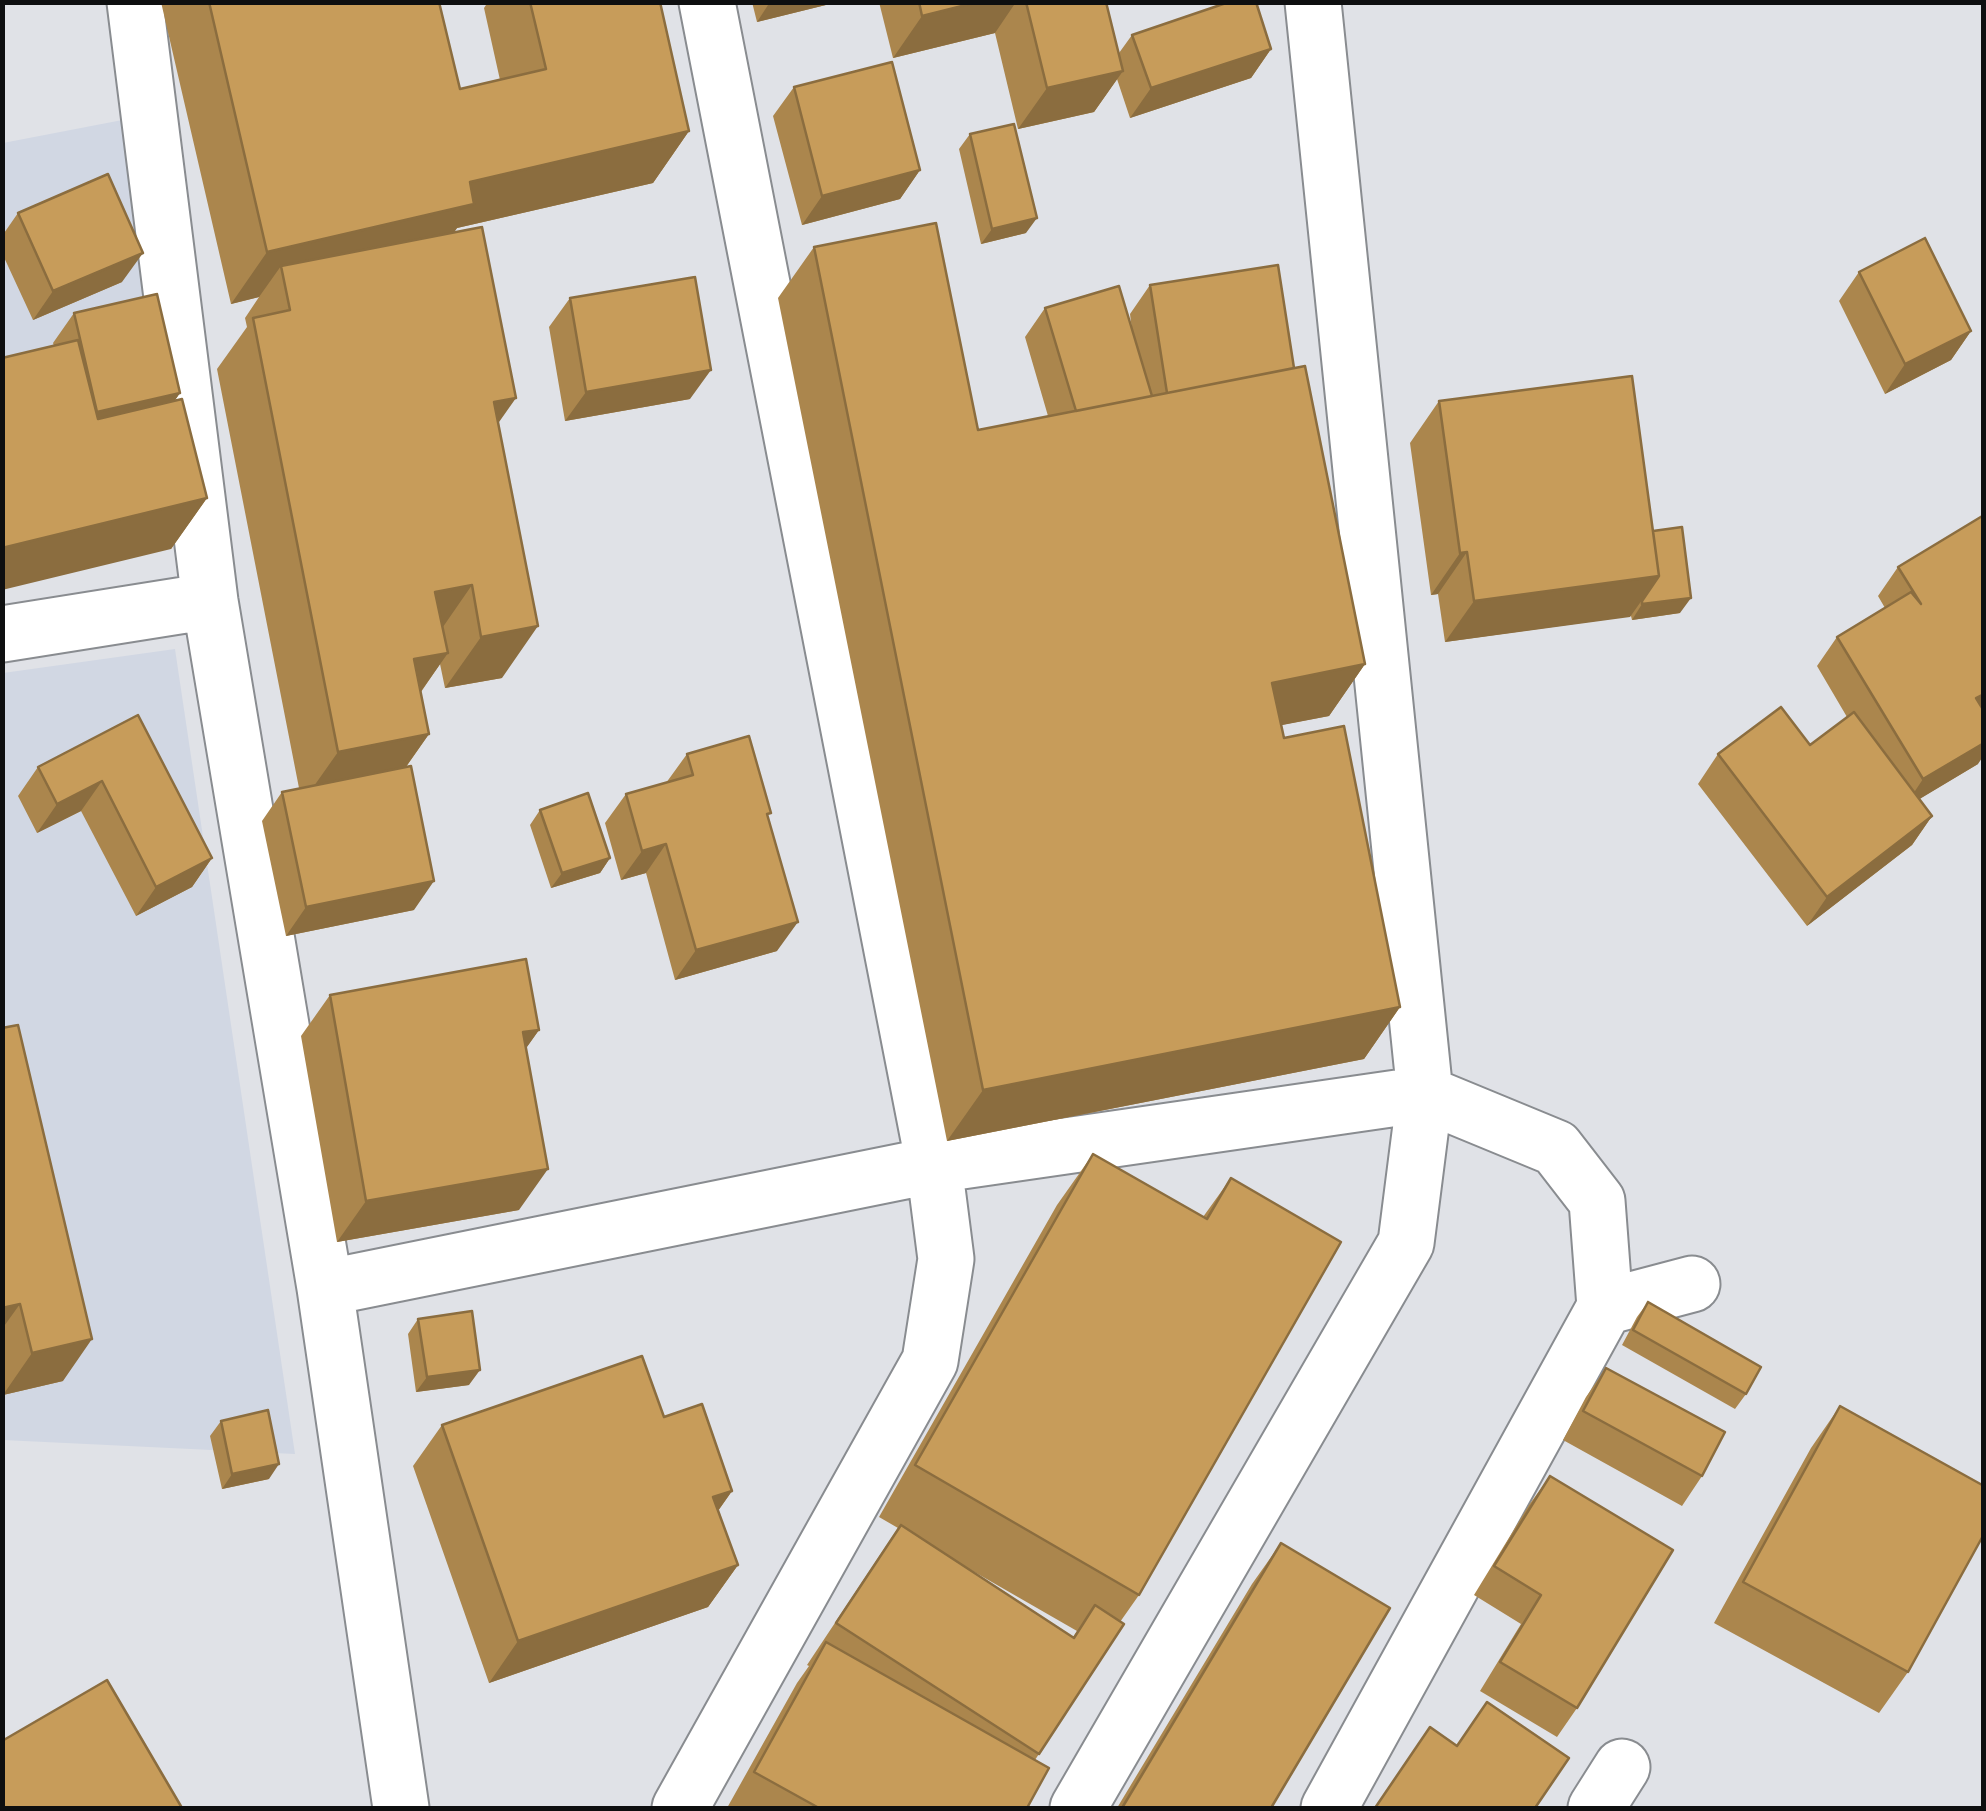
<!DOCTYPE html>
<html>
<head>
<meta charset="utf-8">
<style>
  body { margin:0 }
  #map { position:relative; width:1986px; height:1811px; overflow:hidden; background:#e0e2e7; font-family:"Golos Text",sans-serif }
  canvas { display:block }
  .frame { position:absolute; inset:0; border:5px solid #0e0f10; pointer-events:none }
</style>
</head>
<body>
<div id="map">
<canvas width="1986" height="1811"></canvas>
<div class="frame"></div>
</div>
<script>
const ctx = document.querySelector('canvas').getContext('2d');
ctx.lineJoin = 'round';
function fill(path, color) {
  ctx.fillStyle = color;
  ctx.fill(path, 'evenodd');
}
function shape(rows) {
  const path = new Path2D();
  for (const r of rows) {
    path.moveTo(r[0], r[1]);
    for (let i = 2; i < r.length; i += 2) path.lineTo(r[i], r[i + 1]);
  }
  return path;
}
function strokePath(path, color, width, dash) {
  ctx.strokeStyle = color;
  ctx.lineWidth = width;
  ctx.lineCap = dash ? 'butt' : 'round';
  ctx.setLineDash(dash || []);
  ctx.stroke(path);
}
fill(shape([
  [138,117,217,518,3,560,3,143],
  [175,649,295,1454,3,1440,3,673]
]), '#d1d7e3');
const minor = shape([
  [135,2,210,601,325,1288,401,1808],
  [2,634,210,601],
  [325,1288,934,1165,1425,1094,1313,2],
  [680,1808,930,1361,946,1259,934,1165,707,2],
  [1078,1808,1406,1243,1425,1094,1556,1148,1597,1201,1605,1307,1692,1284],
  [1329,1808,1605,1307],
  [1596,1808,1622,1767]
]);
strokePath(minor, '#898c90', 59);
strokePath(minor, '#fff', 55);
fill(shape([
  [161,2,439,2,460,89,500,80,484,8,488,2,660,2,689,131,653,183,457,228,454,232,498,422,502,678,445,688,440,664,421,692,429,734,406,767,414,910,286,936,262,821,282,792,299,788,217,369,247,327,245,318,259,297,231,304],
  [752,2,838,2,757,22],
  [879,2,1106,2,1119,53,1132,35,1271,49,1251,78,1130,118,1117,79,1094,112,1018,129,995,33,893,58],
  [794,87,920,170,900,199,802,225,773,116],
  [970,134,1026,233,981,244,959,149],
  [18,213,122,282,33,320,2,253,2,236],
  [814,247,978,430,1048,416,1025,337,1045,308,1132,330,1130,314,1150,285,1294,368,1365,664,1329,716,1281,725,1284,738,1400,1007,1364,1059,947,1141,778,298],
  [1859,272,1971,331,1951,360,1885,394,1839,301],
  [570,298,690,399,565,421,549,327],
  [74,313,180,393,175,400,207,498,171,549,54,346,53,343],
  [1439,401,1653,531,1680,613,1632,620,1631,616,1445,642,1438,594,1431,595,1410,443],
  [1984,515,1978,764,1919,799,1932,816,1912,845,1807,926,1698,784,1718,754,1810,745,1847,717,1817,666,1837,637,1885,608,1878,596,1898,567],
  [138,715,212,858,192,887,136,916,81,811,37,833,18,796,38,767],
  [687,754,768,817,777,951,675,980,646,873,621,880,605,823,626,794,666,783],
  [540,810,610,858,600,873,551,888,530,825],
  [330,995,539,1030,526,1048,519,1210,337,1242,301,1036],
  [2,1028,63,1381,3,1395,2,1391],
  [1093,1154,1203,1217,1231,1178,1139,1595,1120,1622,1124,1624,1035,1760,1027,1808,727,1808,797,1683,809,1666,807,1665,898,1528,879,1517,1057,1205],
  [964,1566,1077,1631,1073,1637],
  [1648,1302,1746,1394,1735,1409,1622,1345,1637,1317],
  [418,1319,469,1385,416,1392,408,1334],
  [1606,1368,1702,1476,1682,1506,1563,1440,1586,1397],
  [1840,1406,1908,1672,1879,1713,1714,1623,1811,1448],
  [664,1417,732,1491,718,1511,738,1565,708,1607,489,1683,413,1466,442,1425],
  [221,1421,269,1479,222,1489,210,1436],
  [1550,1476,1577,1708,1557,1737,1480,1691,1521,1624,1474,1595,1529,1505],
  [1281,1543,1271,1808,1117,1808,1252,1584]
]), '#ab864d');
fill(shape([
  [770,2,838,2,757,22],
  [978,2,1016,2,995,33,893,58,922,16],
  [1271,49,1251,78,1130,118,1151,88],
  [1123,71,1094,112,1018,129,1047,88],
  [689,131,653,183,457,228,438,256,281,266,259,297,231,304,267,252,470,182],
  [920,170,900,199,802,225,822,196],
  [1037,218,1026,233,981,244,992,229],
  [143,253,122,282,33,320,53,291],
  [1971,331,1951,360,1885,394,1905,364],
  [711,370,690,399,565,421,586,392],
  [180,393,160,422,76,442,97,412],
  [516,398,480,449,494,402],
  [207,498,171,549,2,590,2,548],
  [1467,552,1438,594,1431,595,1460,553],
  [1659,576,1630,617,1445,642,1474,601],
  [472,585,436,637,435,592],
  [1691,598,1680,613,1632,620,1642,604],
  [538,626,502,678,445,688,481,637],
  [448,653,412,704,414,659],
  [1365,664,1329,716,1236,734,1272,683],
  [1984,694,1984,711,1976,698],
  [429,734,393,785,302,803,338,752],
  [1984,743,1984,755,1978,764,1903,809,1923,779],
  [102,781,81,811,37,833,57,804],
  [1932,816,1912,845,1807,926,1827,897],
  [666,844,646,873,621,880,642,851],
  [212,858,192,887,136,916,156,887],
  [610,858,600,873,551,888,562,873],
  [434,881,414,910,286,936,306,907],
  [798,922,777,951,675,980,696,950],
  [1400,1007,1364,1059,947,1141,983,1090],
  [539,1030,510,1071,523,1032],
  [548,1169,519,1210,337,1242,366,1201],
  [20,1304,2,1329,2,1308],
  [92,1339,63,1381,3,1395,32,1353],
  [480,1370,469,1385,416,1392,427,1377],
  [279,1464,269,1479,222,1489,232,1474],
  [732,1491,703,1532,713,1497],
  [738,1565,708,1607,489,1683,518,1641]
]), '#8b6d3f');
const building = shape([
  [209,2,439,2,460,89,546,69,530,2,660,2,689,131,470,182,474,204,267,252,209,2],
  [919,2,978,2,922,16,919,2],
  [1026,2,1106,2,1123,71,1047,88,1026,2],
  [1229,2,1256,2,1271,49,1151,88,1132,35,1229,2],
  [892,62,920,170,822,196,794,87,892,62],
  [1014,124,1037,218,992,229,970,134,1014,124],
  [108,174,143,253,53,291,18,213,108,174],
  [936,223,978,430,1305,366,1365,664,1272,683,1284,738,1344,726,1400,1007,983,1090,814,247,936,223],
  [482,227,516,398,494,402,538,626,481,637,472,585,435,592,448,653,414,659,429,734,338,752,253,318,290,310,281,266,482,227],
  [1925,238,1971,331,1905,364,1859,272,1925,238],
  [1278,265,1294,368,1167,393,1150,285,1278,265],
  [695,277,711,370,586,392,570,298,695,277],
  [1119,286,1152,396,1076,411,1045,308,1119,286],
  [157,294,180,393,97,412,74,313,157,294],
  [78,340,98,419,182,399,207,498,2,548,2,358,78,340],
  [1632,376,1659,576,1474,601,1467,552,1460,553,1439,401,1632,376],
  [1984,515,1984,694,1976,698,1984,711,1984,743,1923,779,1837,637,1911,592,1921,604,1898,567,1984,515],
  [1682,527,1691,598,1642,604,1642,601,1659,576,1653,531,1682,527],
  [1781,707,1810,745,1854,712,1932,816,1827,897,1718,754,1781,707],
  [138,715,212,858,156,887,102,781,57,804,38,767,138,715],
  [749,736,771,813,767,814,798,922,696,950,666,844,642,851,626,794,693,775,687,754,749,736],
  [411,766,434,881,306,907,282,792,411,766],
  [588,793,610,858,562,873,540,810,588,793],
  [526,959,539,1030,523,1032,548,1169,366,1201,330,995,526,959],
  [18,1025,92,1339,32,1353,20,1304,2,1308,2,1028,18,1025],
  [1093,1154,1207,1219,1231,1178,1341,1242,1139,1595,915,1465,1093,1154],
  [1648,1302,1761,1367,1746,1394,1633,1330,1648,1302],
  [472,1311,480,1370,427,1377,418,1319,472,1311],
  [642,1356,664,1417,702,1404,732,1491,713,1497,738,1565,518,1641,442,1425,642,1356],
  [1606,1368,1725,1432,1702,1476,1583,1411,1606,1368],
  [1840,1406,1984,1486,1984,1534,1908,1672,1743,1582,1840,1406],
  [268,1410,279,1464,232,1474,221,1421,268,1410],
  [1550,1476,1673,1550,1577,1708,1500,1662,1541,1595,1494,1566,1550,1476],
  [901,1525,1074,1638,1095,1605,1124,1624,1039,1754,836,1623,901,1525],
  [1281,1543,1390,1608,1271,1808,1122,1808,1281,1543],
  [826,1642,1049,1768,1027,1808,819,1808,754,1772,826,1642],
  [107,1680,182,1808,2,1808,2,1741,107,1680],
  [1487,1702,1569,1758,1535,1808,1375,1808,1430,1727,1457,1746,1487,1702]
]);
fill(building, '#c79c5a');
strokePath(building, '#8b6d3f', 2.5);
</script>
</body>
</html>
